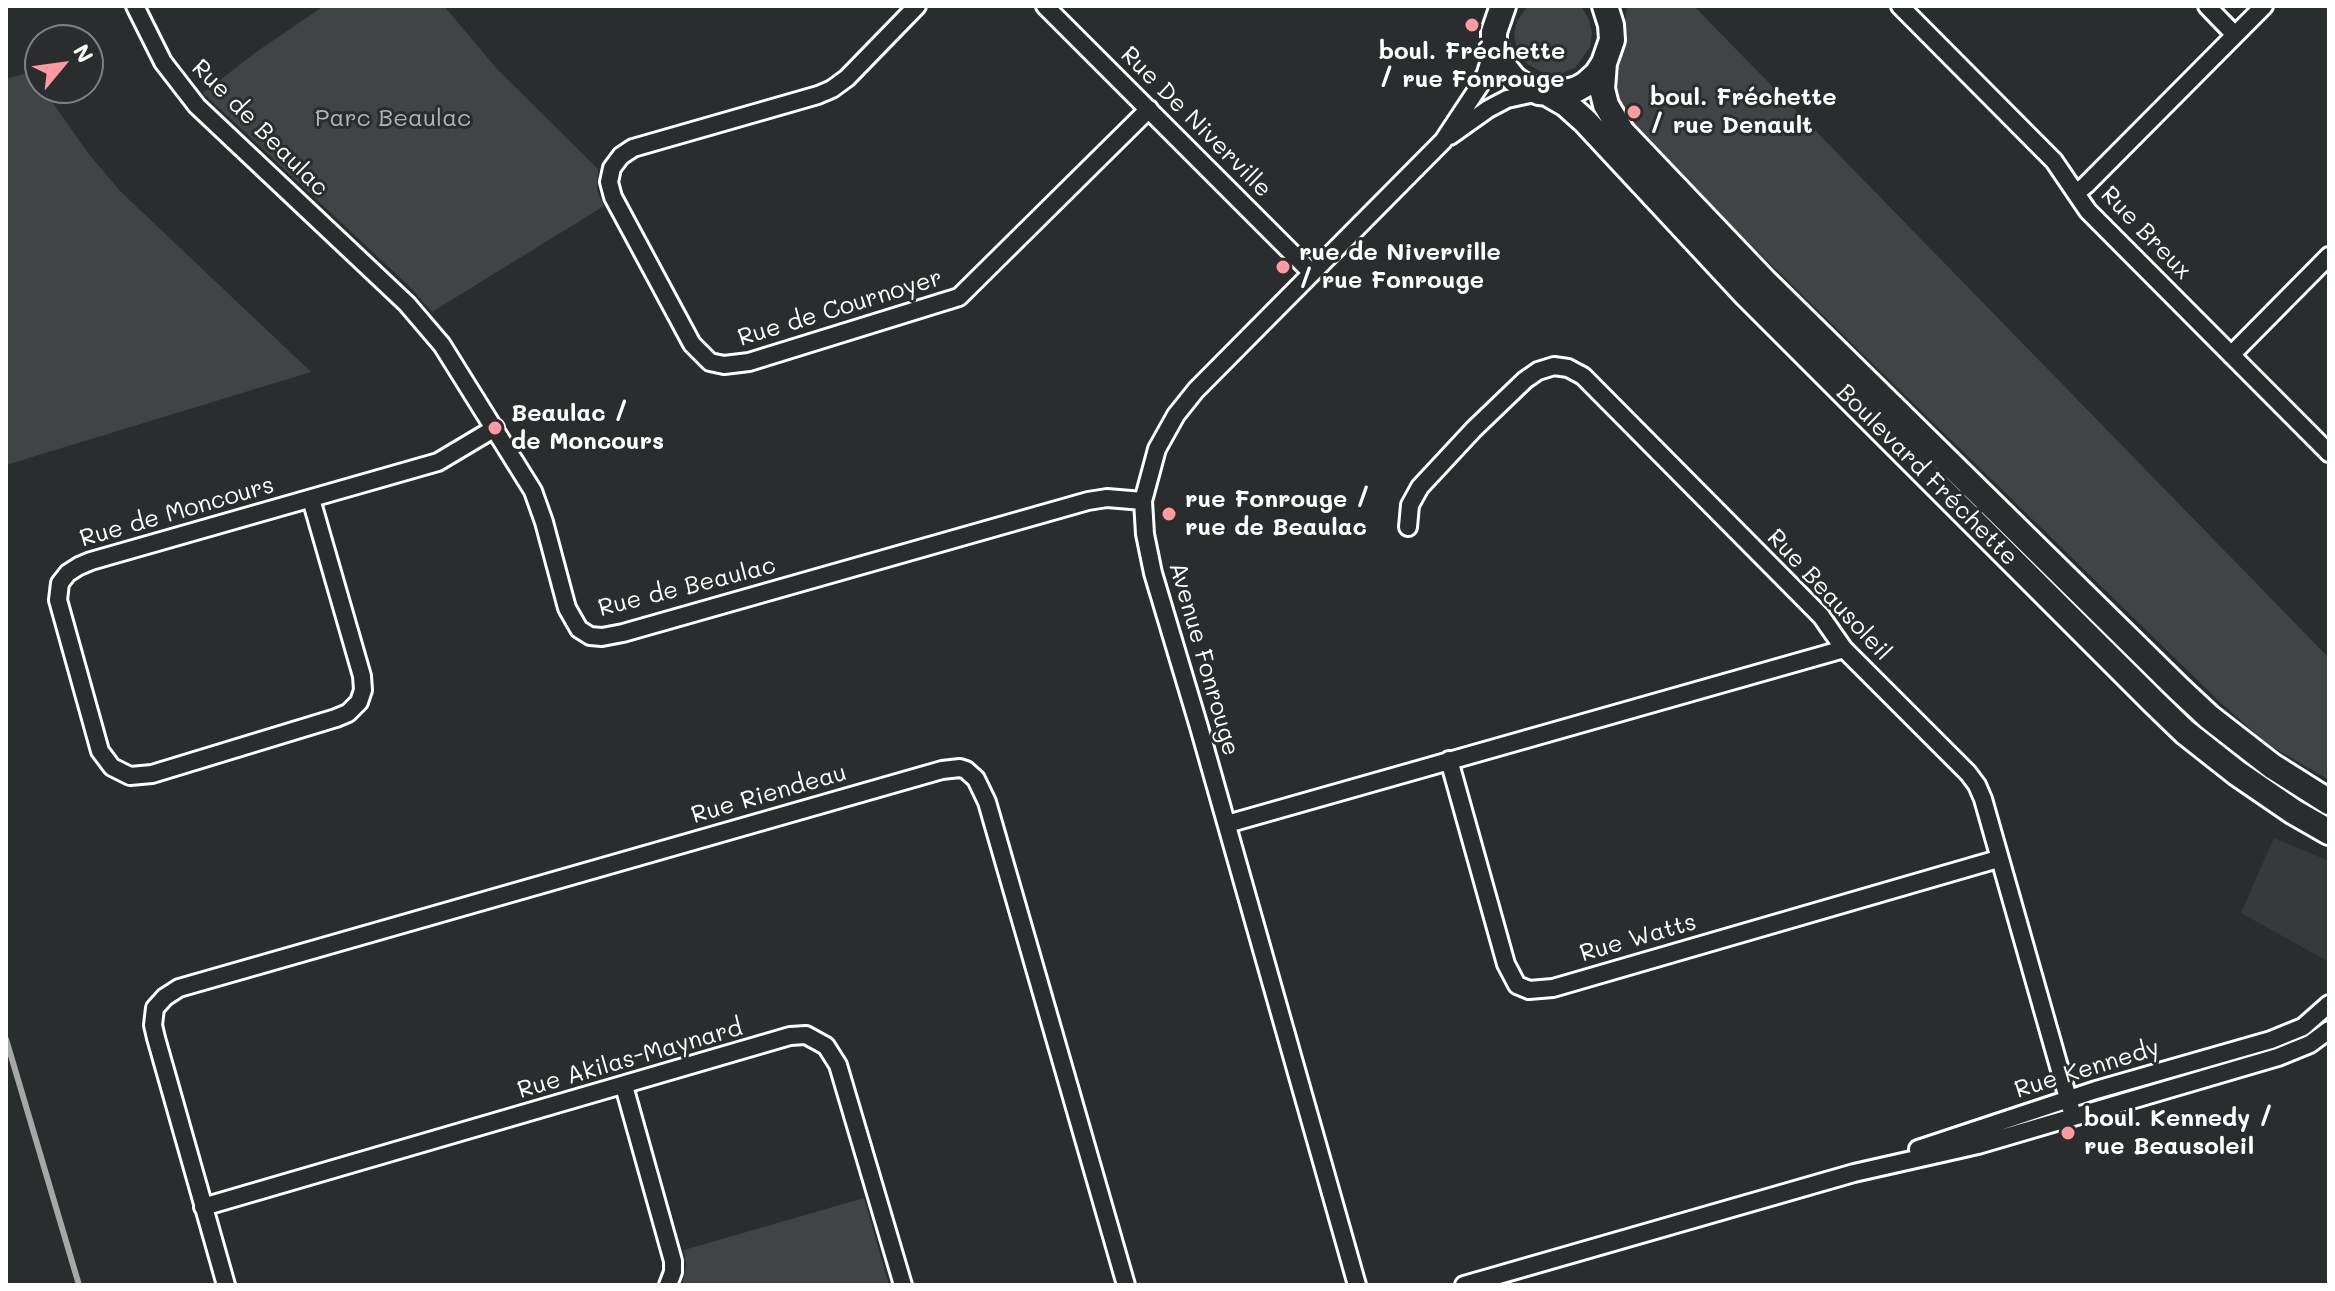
<!DOCTYPE html>
<html>
<head>
<meta charset="utf-8">
<style>
  body { margin:0 }
  #map { position:relative; width:2335px; height:1291px; overflow:hidden; background:#2a2d2e; font-family:Mali,sans-serif }
  canvas { display:block }
  .frame { position:absolute; inset:0; border:8px solid #fff; pointer-events:none }
  .north { position:absolute; left:24px; top:24px; width:80px; height:80px; box-sizing:border-box; background:#2a2d2e; border:2px solid #7f8182; border-radius:50%; rotate:61deg; font-size:22px; font-weight:700; line-height:32px; text-align:center; color:#fff }
  .north::after { content:''; display:block; margin:auto; width:28px; height:36px; background:#ff9aa2; clip-path:polygon(50% 0,100% 100%,50% 72%,0 100%) }
</style>
</head>
<body>
<div id="map">
<canvas width="2335" height="1291"></canvas>
<div class="frame"></div>
<div class="north">N</div>
</div>
<script>
const ctx = document.querySelector('canvas').getContext('2d');
ctx.lineJoin = 'round';
function fill(path, color) {
  ctx.fillStyle = color;
  ctx.fill(path, 'evenodd');
}
function shape(rows) {
  const path = new Path2D();
  for (const r of rows) {
    path.moveTo(r[0], r[1]);
    for (let i = 2; i < r.length; i += 2) path.lineTo(r[i], r[i + 1]);
  }
  return path;
}
function strokePath(path, color, width, dash) {
  ctx.strokeStyle = color;
  ctx.lineWidth = width;
  ctx.lineCap = dash ? 'butt' : 'round';
  ctx.setLineDash(dash || []);
  ctx.stroke(path);
}
function label(font, color, halo, rows, align = 'center') {
  ctx.font = font + ' Mali,sans-serif';
  ctx.lineWidth = 6;
  ctx.setLineDash([]);
  ctx.textBaseline = 'middle';
  ctx.strokeStyle = halo;
  ctx.fillStyle = color;
  for (const [text, x, y, turn = 0] of rows) {
    ctx.save();
    ctx.translate(x, y);
    ctx.rotate((+turn || 0) * Math.PI / 180);
    ctx.textAlign = isNaN(turn) ? turn : align;
    if (halo) ctx.strokeText(text, 0, 0);
    ctx.fillText(text, 0, 0);
    ctx.restore();
  }
}
fill(shape([
  [2274,838,2329,861,2329,962,2241,913]
]), '#373a3b');
fill(shape([
  [324,6,444,6,497,69,598,169,597,191,604,206,432,312,409,286,203,93,259,50],
  [1528,6,1579,6,1583,9,1589,20,1592,33,1590,47,1576,67,1563,73,1545,74,1524,62,1517,50,1514,35,1517,21],
  [1627,6,1694,6,2329,658,2329,780,2266,743,2221,703,1632,129,1609,81,1621,58],
  [38,70,40,88,47,88,53,103,88,153,120,191,311,372,6,465,6,79],
  [864,1198,889,1285,682,1285,686,1266,684,1250]
]), '#414445');
strokePath(shape([
  [6,1039,79,1285]
]), '#a6a7a7', 6);
const minor = shape([
  [135,6,163,62,197,106,407,304,442,345,533,491,544,522,567,608,579,629,590,636,602,637,623,633,1088,501,1107,498,1143,501],
  [917,6,847,78,832,89,818,95,633,148,621,156,612,168,609,182,613,197,692,344,710,362,724,365,749,362,959,297,1149,109],
  [1045,6,1312,273],
  [1900,6,2054,161,2088,211,2329,453],
  [2207,6,2235,35],
  [1450,136,1488,109,1507,99,1539,92],
  [2076,193,2086,185,2264,6],
  [2231,355,2329,256],
  [311,499,362,676,363,690,359,702,348,713,336,718,152,774,130,776,112,767,100,751,58,600,60,583,68,573,79,566,91,561,438,462,495,428],
  [1408,527,1410,505,1420,487,1474,429,1525,380,1538,371,1554,366,1568,368,1583,376,1821,616,1844,649,1968,773,1977,785,1983,799,2073,1116],
  [1449,760,1506,964,1517,985,1529,990,1553,988,1998,859],
  [1227,824,1844,649],
  [624,1086,673,1261,673,1272,668,1285],
  [1918,1149,2096,1090,2271,1040,2303,1027,2329,1004],
  [203,1207,790,1036,806,1035,826,1046,838,1065,903,1285],
  [226,1285,156,1038,153,1025,155,1008,165,997,179,988,942,770,960,768,966,770,976,779,987,802,1126,1285],
  [1357,1285,1199,727,1153,573,1145,534,1143,501,1157,449,1176,415,1196,390,1443,141,1480,85,1486,73,1494,46],
  [1464,1285,1854,1173,1978,1145,2278,1057,2310,1044,2329,1030]
]);
const secondary = shape([
  [1503,6,1494,32,1494,42,1501,63,1514,79,1521,84,1539,92,1558,94,1577,89,1586,84,1597,74,1604,63,1612,40,1611,25,1605,6],
  [1604,63,1602,89,1606,105,1622,132,1765,282,2179,689,2209,717,2272,766,2329,802],
  [1547,93,1566,104,1585,121,1747,295,2154,702,2185,732,2237,773,2294,812,2329,832]
]);
strokePath(minor, '#fff', 22);
strokePath(secondary, '#fff', 30);
strokePath(minor, '#2a2d2e', 16);
strokePath(secondary, '#2a2d2e', 24);
for (const [x, y, r, color] of [
  [1472,25,8,"#ff9aa2"],
  [1634,112,8,"#ff9aa2"],
  [1283,267,8,"#ff9aa2"],
  [495,428,8,"#ff9aa2"],
  [1169,514,8,"#ff9aa2"],
  [2068,1133,8,"#ff9aa2"]
]) {
  const dot = new Path2D();
  dot.arc(x, y, r, 0, 2 * Math.PI);
  ctx.fillStyle = color;
  ctx.fill(dot);
  strokePath(dot, '#2a2d2e', 3);
}
label('bold 24px', '#fff', '#2a2d2e', [
  ["boul. Fréchette",1472,52,"center"],
  ["/ rue Fonrouge",1472,80,"center"],
  ["boul. Fréchette",1650,98],
  ["/ rue Denault",1650,126],
  ["rue de Niverville",1299,253],
  ["/ rue Fonrouge",1299,281],
  ["Beaulac /",511,414],
  ["de Moncours",511,442],
  ["rue Fonrouge /",1185,500],
  ["rue de Beaulac",1185,528],
  ["boul. Kennedy /",2084,1119],
  ["rue Beausoleil",2084,1147]
], 'left');
label('24px', '#b3b4b5', '#2a2d2e', [
  ["Parc Beaulac",393,119]
]);
label('24px', '#fff', '#2a2d2e', [
  ["Rue De Niverville",1196,122,45],
  ["Rue de Beaulac",260,128,45],
  ["Rue Breux",2146,233,46],
  ["Rue de Cournoyer",840,308,-17],
  ["Boulevard Fréchette",1927,475,45],
  ["Rue de Moncours",177,512,-16],
  ["Rue de Beaulac",687,587,-14],
  ["Rue Beausoleil",1829,595,47],
  ["Avenue Fonrouge",1204,659,74],
  ["Rue Riendeau",769,794,-16],
  ["Rue Watts",1638,938,-16],
  ["Rue Akilas-Maynard",630,1059,-16],
  ["Rue Kennedy",2087,1069,-17]
]);
</script>
</body>
</html>
